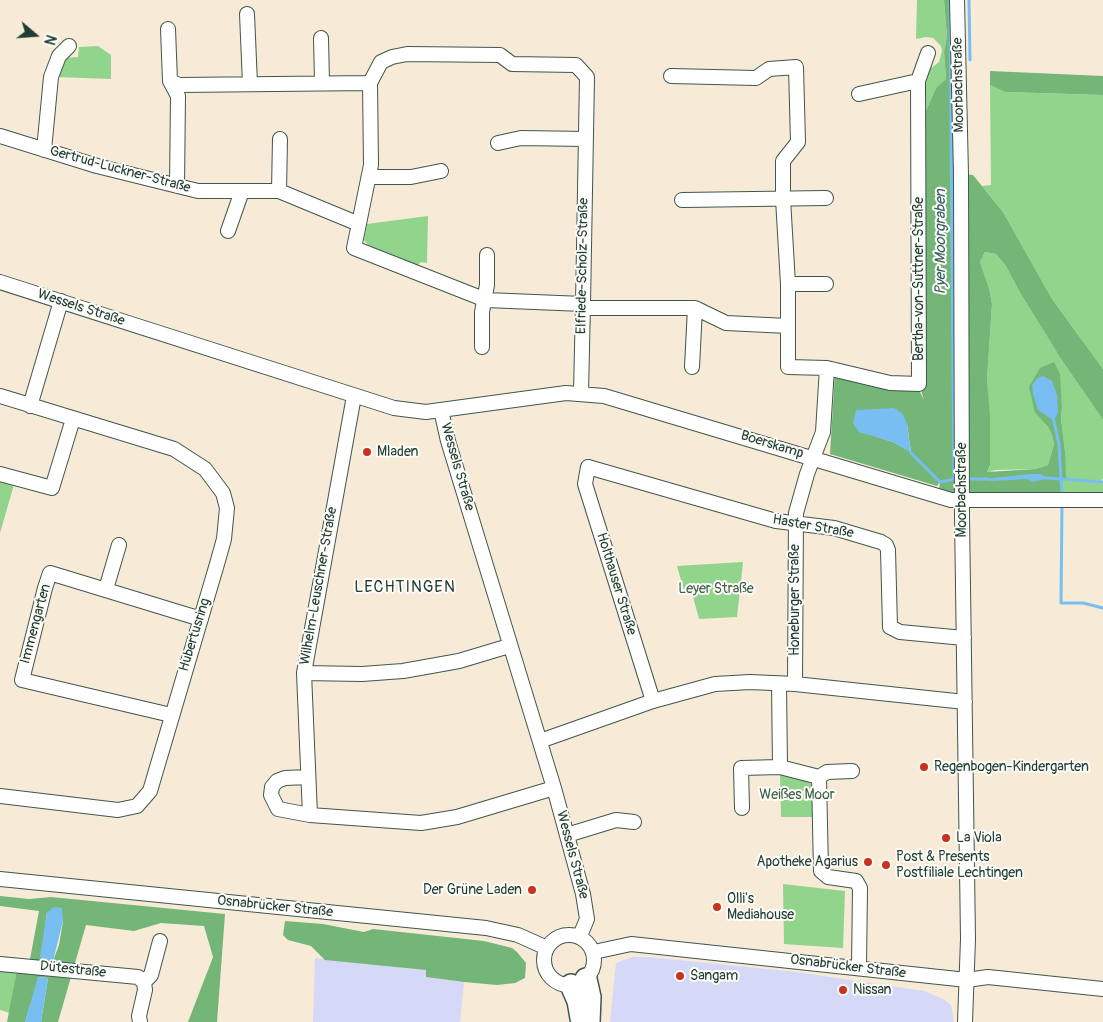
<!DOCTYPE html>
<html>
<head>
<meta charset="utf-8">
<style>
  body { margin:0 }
  #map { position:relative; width:1103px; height:1022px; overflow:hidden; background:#f7ead7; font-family:Pangolin,sans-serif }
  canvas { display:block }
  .north { position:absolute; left:10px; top:10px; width:50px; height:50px; -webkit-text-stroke:4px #fdfcf7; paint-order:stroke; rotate:108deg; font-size:14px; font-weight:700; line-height:20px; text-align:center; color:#1f3d34 }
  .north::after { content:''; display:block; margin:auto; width:18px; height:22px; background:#1f3d34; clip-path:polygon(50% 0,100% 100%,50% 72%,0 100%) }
</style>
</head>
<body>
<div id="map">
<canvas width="1103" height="1022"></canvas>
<div class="north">N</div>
</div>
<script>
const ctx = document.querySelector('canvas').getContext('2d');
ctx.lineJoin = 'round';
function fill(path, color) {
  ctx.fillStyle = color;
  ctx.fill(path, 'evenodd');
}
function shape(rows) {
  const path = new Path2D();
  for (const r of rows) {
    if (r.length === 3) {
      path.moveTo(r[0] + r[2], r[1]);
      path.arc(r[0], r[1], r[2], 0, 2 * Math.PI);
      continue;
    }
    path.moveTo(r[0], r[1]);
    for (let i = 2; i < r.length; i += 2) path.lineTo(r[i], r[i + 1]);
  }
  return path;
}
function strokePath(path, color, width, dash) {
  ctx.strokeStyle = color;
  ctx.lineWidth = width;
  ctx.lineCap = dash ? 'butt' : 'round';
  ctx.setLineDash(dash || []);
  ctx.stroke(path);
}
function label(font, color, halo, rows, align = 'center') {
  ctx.font = font + ' Pangolin,sans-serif';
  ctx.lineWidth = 4;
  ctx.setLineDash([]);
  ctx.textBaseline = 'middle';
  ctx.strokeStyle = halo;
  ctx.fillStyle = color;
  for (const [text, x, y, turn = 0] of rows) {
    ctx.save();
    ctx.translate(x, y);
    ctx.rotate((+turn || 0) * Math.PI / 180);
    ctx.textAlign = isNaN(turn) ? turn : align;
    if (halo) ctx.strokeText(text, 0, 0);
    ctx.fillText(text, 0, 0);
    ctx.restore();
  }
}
fill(shape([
  [632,957,649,957,797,972,924,991,943,999,951,1005,954,1022,610,1022,616,963],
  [315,958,426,970,426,977,464,982,460,1022,313,1022]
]), '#d6d8f8');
fill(shape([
  [917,0,944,0,947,36,944,52,946,79,936,88,924,115,927,71,939,62,942,51,941,46,933,38,926,37,916,39],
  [98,46,111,55,111,79,56,77,63,58,78,57,79,47],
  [990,85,1005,92,1103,95,1103,369,1052,299,1003,212,982,186,991,185],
  [428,216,427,263,421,262,417,266,371,249,364,240,367,224],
  [985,252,996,254,1006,266,1019,291,1061,359,1103,420,1103,478,1101,481,1103,482,1103,500,1062,501,1062,479,1065,479,1065,451,1061,418,1062,408,1060,387,1035,413,1048,427,1052,435,1054,444,1048,465,1036,469,995,470,987,473,990,465,987,379,992,304,989,288,980,262],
  [0,476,15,481,0,533],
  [743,562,737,617,699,619,691,589,684,591,677,566],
  [780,774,805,779,811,784,814,817,781,817],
  [783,884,845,891,843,948,784,944],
  [0,968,17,970,10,1013,0,1010]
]), '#91d48c');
fill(shape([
  [944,0,957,0,961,174,973,175,1003,212,1052,299,1103,369,1103,420,1061,359,1019,291,1006,266,996,254,985,252,980,262,989,288,992,304,987,379,990,417,990,465,987,472,1036,469,1048,465,1054,444,1052,435,1048,427,1035,413,1029,387,1040,368,1054,362,1060,374,1062,408,1061,418,1065,451,1066,479,1062,479,1062,501,938,497,940,482,937,486,830,454,835,373,918,388,924,400,919,384,924,115,936,88,946,79,944,52,947,36],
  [907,424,911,452,893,442,877,437],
  [990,71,1103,76,1103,95,1005,92,990,85],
  [0,896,29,899,51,897,225,914,217,1022,188,1022,213,957,204,926,161,923,134,931,86,925,58,1022,41,1022,48,978,39,977,25,1022,7,1022,17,970,28,970,39,911,0,906],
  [47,912,63,921,59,945,53,961,41,957],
  [285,921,323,924,364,932,373,929,484,941,512,948,517,952,526,963,525,978,515,983,497,985,464,982,426,977,426,970,325,960,311,946,288,940,283,935]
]), '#74b678');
fill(shape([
  [1043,376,1052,381,1057,395,1058,412,1054,421,1038,410,1033,394,1032,385,1038,378],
  [894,408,903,414,907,424,911,453,893,442,859,432,853,423,856,410],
  [1031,474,1040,474,1049,478,1033,482,1027,479,991,481,984,479],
  [54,907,62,908,63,921,53,961,40,957,47,912],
  [38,977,48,978,41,1022,25,1022]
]), '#78bef0');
strokePath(shape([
  [950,0,954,479],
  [969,0,970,60],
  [1054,421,1059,445,1062,497],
  [911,453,940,482,956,479],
  [1046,478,1103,482],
  [969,479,988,479],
  [1062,504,1061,603,1083,603,1103,608]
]), '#78bef0', 3);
const minor = shape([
  [957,0,961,174,962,516,968,939,965,1022],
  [247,14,250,84],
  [168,29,170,81],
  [321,38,322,82],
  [671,76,756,78,769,69,796,67,798,142,783,161,783,199,788,284,788,367,827,368,823,432,807,474,796,513,795,684],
  [859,94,918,81],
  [0,136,97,166,198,191,279,191,359,224],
  [498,143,521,138,586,139],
  [44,150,51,77,59,56,69,46],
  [370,177,411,177,441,171],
  [177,186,178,96,170,81,179,85,370,83],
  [279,191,280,139],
  [682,200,826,198],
  [228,231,242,191],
  [0,282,394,408,426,412,566,393,604,396,951,500,1103,500],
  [788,284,826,284],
  [583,308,695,308,726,323,788,326],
  [482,347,482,312,487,285,487,255],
  [692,367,695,308],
  [827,368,890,383,919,384,918,81,928,53],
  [581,393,583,304,587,77,576,65,512,64,500,55,407,54,392,57,381,62,370,83,371,165,354,248,486,300,583,304],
  [0,396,174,449,205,469,223,493,227,508,224,539,217,564,150,791,137,806,118,810,0,796],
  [30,406,61,301],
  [441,410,448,441,554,788,583,894,587,919,580,936],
  [0,474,52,488,73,419],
  [106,589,119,545],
  [304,673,362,674,403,671,459,661,509,646],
  [779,684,780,767,819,777,821,871,828,877,856,881,860,888,859,967],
  [653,701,585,484,588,467,776,521,834,528,881,542,886,545,888,550,890,627,900,632,964,638],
  [171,715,22,680,45,588,50,573,201,619],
  [540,741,653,701,715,684,750,682,795,684,965,702],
  [308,777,285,778,277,781,272,787,271,795,278,809,310,815,421,823,457,817,554,788],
  [819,777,827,772,852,771],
  [742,808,741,768,780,767],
  [310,815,304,673,354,396],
  [567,835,616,820,634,822],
  [0,879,486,928,518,935,547,948],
  [569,960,25],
  [594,952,631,944,967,980,988,977,1103,989],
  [0,964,138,977,144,982,145,990,139,1016,140,1022],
  [144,982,151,975,160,941]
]);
const highway = shape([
  [586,979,590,997,589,1022],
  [571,985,578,1001,581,1018]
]);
strokePath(minor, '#3f574c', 16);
strokePath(highway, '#3f574c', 24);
strokePath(minor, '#fff', 14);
strokePath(highway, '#fff', 21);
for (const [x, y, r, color] of [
  [367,452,5,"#c8321e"],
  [924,767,5,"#c8321e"],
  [946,838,5,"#c8321e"],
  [868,862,5,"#c8321e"],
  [886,865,5,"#c8321e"],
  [532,890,5,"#c8321e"],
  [717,907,5,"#c8321e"],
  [680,976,5,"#c8321e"],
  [843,990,5,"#c8321e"]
]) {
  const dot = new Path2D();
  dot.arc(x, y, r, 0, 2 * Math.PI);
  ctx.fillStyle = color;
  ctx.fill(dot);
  strokePath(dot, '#fdfcf7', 2);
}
label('14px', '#1f3d34', '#fdfcf7', [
  ["Moorbachstraße",959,85,-91],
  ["Gertrud-Luckner-Straße",120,170,15],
  ["Elfriede-Scholz-Straße",583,266,-89],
  ["Bertha-von-Suttner-Straße",919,279,-90],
  ["Wessels Straße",81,308,18],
  ["Boerskamp",772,445,17],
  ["Wessels Straße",457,467,74],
  ["Moorbachstraße",962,490,-90],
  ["Haster Straße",813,527,10],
  ["Holthauser Straße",616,584,73],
  ["Wilhelm-Leuschner-Straße",319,586,-80],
  ["Honeburger Straße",795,600,-90],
  ["Immengarten",36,624,-75],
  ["Hubertusring",195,635,-73],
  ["Wessels Straße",572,855,75],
  ["Osnabrücker Straße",275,907,6],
  ["Osnabrücker Straße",848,967,7],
  ["Dütestraße",73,970,6]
]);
label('14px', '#1f3d34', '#fdfcf7', [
  ["Mladen",377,452],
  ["Regenbogen-Kindergarten",934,767],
  ["La Viola",956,838],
  ["Post & Presents",896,857],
  ["Postfiliale Lechtingen",896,873],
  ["Apotheke Agarius",858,862,"right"],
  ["Der Grüne Laden",522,890,"right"],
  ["Olli's",727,899],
  ["Mediahouse",727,915],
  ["Sangam",690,976],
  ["Nissan",853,990]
], 'left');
label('14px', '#3c634a', '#fdfcf7', [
  ["Leyer Straße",716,589],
  ["Weißes Moor",797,795]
]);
label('italic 15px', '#355d63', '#fdfcf7', [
  ["Pyer Moorgraben",941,242,-90]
]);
ctx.letterSpacing = '1px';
label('16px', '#1f3d34', '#fdfcf7', [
  ["LECHTINGEN",405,588]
]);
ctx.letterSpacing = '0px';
</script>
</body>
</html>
